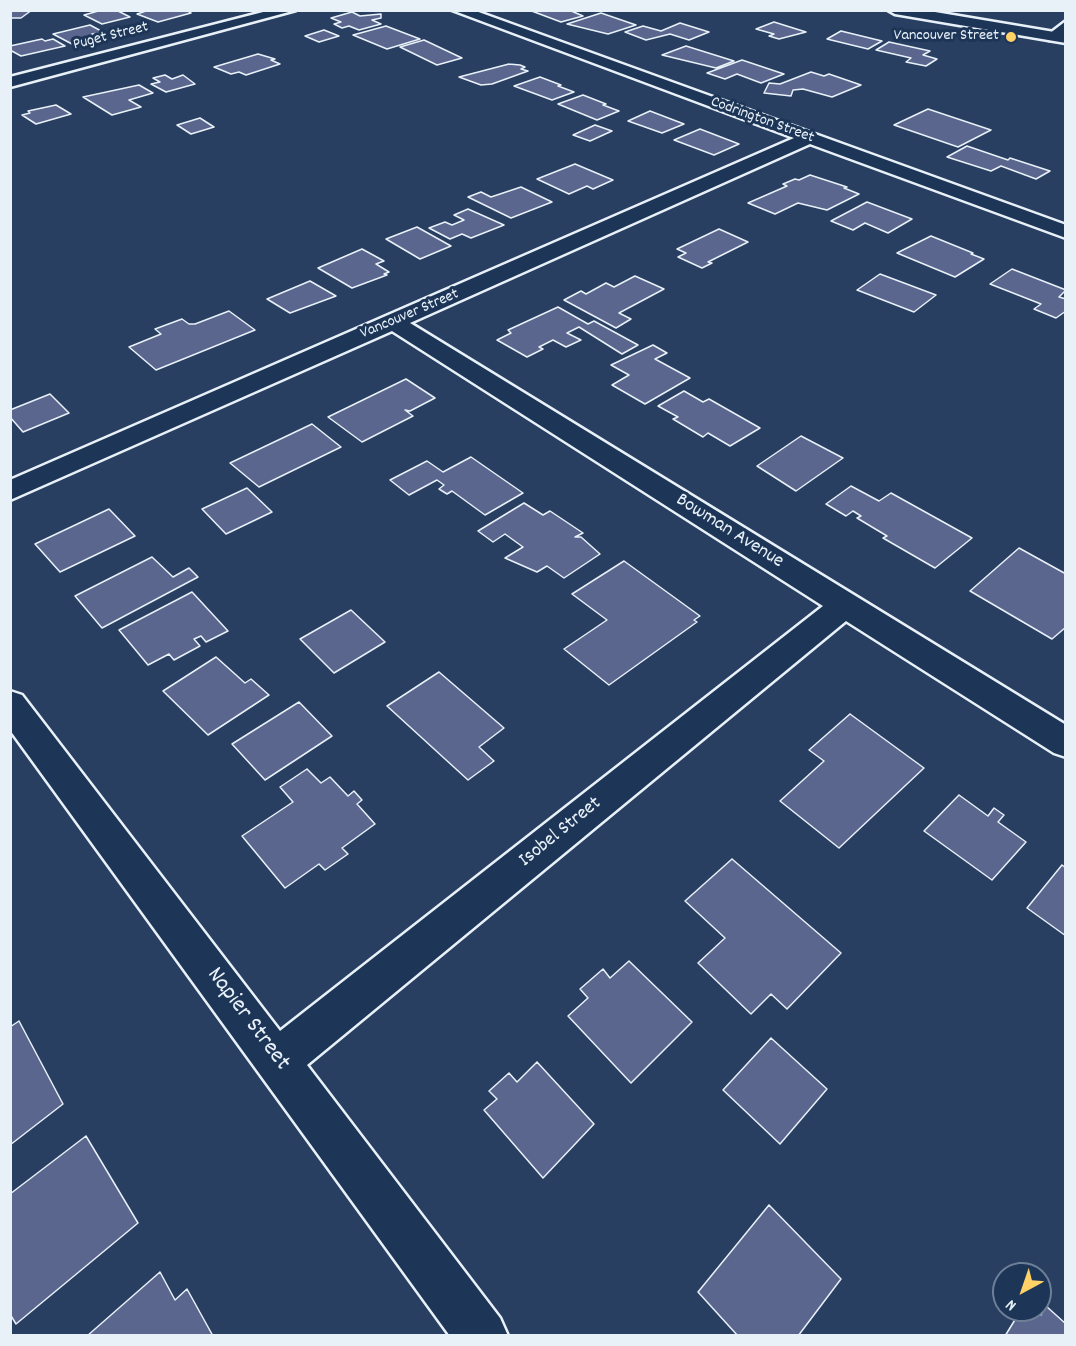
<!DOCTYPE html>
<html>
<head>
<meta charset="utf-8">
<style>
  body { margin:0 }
  #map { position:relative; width:1076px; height:1346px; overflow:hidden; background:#293f62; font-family:Dekko,sans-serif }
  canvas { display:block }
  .frame { position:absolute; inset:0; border:12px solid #e8f1f8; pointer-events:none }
  .north { position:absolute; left:992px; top:1262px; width:60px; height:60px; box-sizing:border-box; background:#1d3557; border:2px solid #6e8097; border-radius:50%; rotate:220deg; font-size:16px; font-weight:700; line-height:24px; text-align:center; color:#e8f1f8 }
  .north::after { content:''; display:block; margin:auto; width:21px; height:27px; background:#ffd166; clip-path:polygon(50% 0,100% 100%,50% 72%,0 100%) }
</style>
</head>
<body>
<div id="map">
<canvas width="1076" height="1346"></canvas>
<div class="frame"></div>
<div class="north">N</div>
</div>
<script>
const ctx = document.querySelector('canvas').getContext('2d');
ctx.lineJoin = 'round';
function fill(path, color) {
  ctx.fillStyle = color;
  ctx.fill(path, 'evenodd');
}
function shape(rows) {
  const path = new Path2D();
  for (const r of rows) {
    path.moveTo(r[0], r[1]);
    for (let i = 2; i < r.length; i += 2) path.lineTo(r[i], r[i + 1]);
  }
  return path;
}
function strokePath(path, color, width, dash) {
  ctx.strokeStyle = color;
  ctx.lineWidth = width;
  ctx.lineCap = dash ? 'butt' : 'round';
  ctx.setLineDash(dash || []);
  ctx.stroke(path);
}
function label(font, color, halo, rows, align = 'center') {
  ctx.font = font + ' Dekko,sans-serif';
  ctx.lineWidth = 6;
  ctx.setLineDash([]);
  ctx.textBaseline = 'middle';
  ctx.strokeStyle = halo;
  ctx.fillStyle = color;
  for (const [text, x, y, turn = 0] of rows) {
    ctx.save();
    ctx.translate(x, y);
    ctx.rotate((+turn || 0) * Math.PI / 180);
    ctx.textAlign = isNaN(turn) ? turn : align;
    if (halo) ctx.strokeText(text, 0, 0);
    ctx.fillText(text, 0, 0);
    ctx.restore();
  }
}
const building = shape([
  [10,10,32,10,21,18,10,18,10,10],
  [102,10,116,10,130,17,102,24,84,15,102,10],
  [186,10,191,13,158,22,137,14,149,10,186,10],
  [529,10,569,10,583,16,561,22,529,10],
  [352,12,360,16,381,14,381,18,372,20,381,24,359,30,349,26,342,28,334,24,341,22,331,18,352,12],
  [601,13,636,25,608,34,567,24,601,13],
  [774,22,806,32,779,39,769,36,774,34,756,29,774,22],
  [680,23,709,32,689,40,670,34,646,40,625,32,643,26,661,31,680,23],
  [90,25,103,32,92,34,99,38,72,44,53,34,90,25],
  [386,26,420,39,387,49,353,35,386,26],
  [324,30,339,36,319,42,305,36,324,30],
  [841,31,882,41,868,49,827,39,841,31],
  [42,39,45,41,53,39,65,46,21,56,10,50,10,46,42,39],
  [424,40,462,58,437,65,400,47,424,40],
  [889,42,930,51,923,55,937,59,926,66,906,62,911,58,876,50,889,42],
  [686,46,734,61,716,68,662,55,686,46],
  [258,54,275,59,271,60,280,64,246,75,239,72,231,74,214,67,258,54],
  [742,60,784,74,761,83,737,74,725,79,707,73,742,60],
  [509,64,520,65,525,67,521,69,528,71,492,84,481,85,459,77,509,64],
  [811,72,824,76,829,74,861,85,832,97,803,89,793,90,791,96,764,93,769,83,780,84,811,72],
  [165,75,172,79,183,75,195,84,166,92,151,84,160,82,153,78,165,75],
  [540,77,561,85,558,86,574,92,552,100,514,86,540,77],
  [139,85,153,93,129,100,141,107,112,115,83,97,139,85],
  [583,95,606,104,603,105,619,111,597,120,558,104,583,95],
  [56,105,71,114,36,124,22,115,30,113,28,111,56,105],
  [928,109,991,130,958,147,894,125,928,109],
  [650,111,684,124,662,133,628,121,650,111],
  [200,118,214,127,191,134,177,125,200,118],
  [595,125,612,131,590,141,573,135,595,125],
  [700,129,739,144,714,155,674,140,700,129],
  [967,146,1008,160,1010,158,1050,171,1036,179,1001,166,991,171,947,157,967,146],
  [575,164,613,180,593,189,587,186,569,194,537,179,575,164],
  [810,175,847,187,844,188,859,194,827,210,798,203,775,214,748,203,787,186,783,184,795,179,799,180,810,175],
  [521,187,552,202,511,218,468,197,481,192,491,197,521,187],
  [867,202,912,219,888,233,865,223,853,230,831,221,867,202],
  [468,209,504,225,471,238,462,234,450,239,429,228,445,222,452,225,464,220,454,215,468,209],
  [417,227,451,246,420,259,386,239,417,227],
  [719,229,748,242,708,262,712,263,702,268,678,257,686,253,677,249,719,229],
  [931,236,973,253,971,254,984,259,955,277,897,253,931,236],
  [362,249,384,261,376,264,389,272,384,274,387,275,352,288,318,268,362,249],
  [1012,269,1066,290,1059,297,1066,299,1066,311,1056,318,1034,309,1041,304,990,284,1012,269],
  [880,274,936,295,914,312,857,290,880,274],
  [635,276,664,289,619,313,631,319,616,328,564,300,581,291,586,294,606,283,614,287,635,276],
  [310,281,336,296,290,313,267,299,310,281],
  [558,307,588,324,594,321,638,345,622,354,579,327,567,333,581,340,566,347,553,340,539,347,543,349,527,357,497,340,511,333,508,330,558,307],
  [229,311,255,330,156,370,129,347,161,334,155,329,182,319,189,324,195,324,229,311],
  [653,345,667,353,655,359,690,378,645,404,612,385,629,375,611,365,653,345],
  [406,379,435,398,410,411,405,410,413,416,362,442,328,417,406,379],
  [684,391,703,402,709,399,760,428,730,446,708,433,703,437,673,419,678,417,658,406,684,391],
  [50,394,69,413,23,432,10,417,10,410,50,394],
  [312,424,341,447,259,487,230,463,312,424],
  [801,436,843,458,796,491,757,466,801,436],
  [471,457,523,493,485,515,452,491,447,494,439,489,444,485,437,480,409,495,390,480,427,461,443,472,471,457],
  [851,486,879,501,891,493,972,538,935,568,883,538,887,536,857,518,861,516,853,511,846,516,826,504,851,486],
  [247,488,272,512,226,534,202,509,247,488],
  [524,503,543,515,550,511,583,533,575,537,581,537,600,554,564,578,547,566,537,572,505,558,523,547,505,534,493,542,478,531,524,503],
  [109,509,135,536,60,572,35,544,109,509],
  [1019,548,1066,574,1066,627,1052,639,970,591,1019,548],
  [152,557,173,577,189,568,198,577,102,628,75,596,152,557],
  [624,561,700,616,694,620,697,622,609,685,564,649,607,620,572,594,624,561],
  [192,592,228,631,206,642,201,636,194,639,200,646,174,660,169,654,148,665,119,630,192,592],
  [351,610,385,642,334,673,300,639,351,610],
  [216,657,245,683,251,679,269,695,208,735,163,691,216,657],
  [439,672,504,728,479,747,494,761,468,780,387,706,439,672],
  [299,702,332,736,265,780,232,744,299,702],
  [850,714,924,768,839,848,780,801,824,761,809,750,850,714],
  [307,769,321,783,330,777,348,796,354,791,362,800,357,804,375,824,342,848,348,854,325,870,319,864,285,888,242,836,293,802,280,787,307,769],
  [959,795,988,816,994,808,1004,815,998,822,1026,842,992,880,924,831,959,795],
  [732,859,841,953,787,1009,771,994,751,1014,698,963,725,938,685,901,732,859],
  [1062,865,1066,868,1066,936,1027,908,1062,865],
  [629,961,692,1022,631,1083,568,1016,588,998,580,989,603,969,610,978,629,961],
  [19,1021,63,1104,10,1145,10,1027,19,1021],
  [771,1038,827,1089,780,1144,723,1090,771,1038],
  [537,1062,594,1124,543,1178,484,1110,497,1099,489,1091,509,1073,517,1082,537,1062],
  [86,1136,138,1223,16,1324,10,1314,10,1194,86,1136],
  [769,1205,841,1279,798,1336,738,1336,698,1292,769,1205],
  [160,1272,175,1300,187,1289,213,1336,87,1336,160,1272],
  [1046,1306,1066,1324,1066,1336,1005,1336,1021,1310,1035,1310,1041,1315,1046,1306]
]);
fill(building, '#5a668e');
strokePath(building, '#e8f1f8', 1.5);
const street = shape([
  [271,10,296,10,10,87,10,77,271,10],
  [452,10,473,10,1066,225,1066,238,810,144,410,323,1066,725,1066,757,1054,753,846,621,307,1065,500,1318,508,1336,450,1336,10,730,10,691,22,695,280,1031,823,606,392,331,10,500,10,480,794,138,452,10],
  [1066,21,1066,34,1059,40,1049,40,1047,37,1049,34,1066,21]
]);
const secondary = shape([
  [888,10,923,10,1066,34,1066,43,895,14,888,10]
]);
strokePath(street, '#e8f1f8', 5);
strokePath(secondary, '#e8f1f8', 5);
fill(street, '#1d3557');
fill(secondary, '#1d3557');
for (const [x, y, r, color] of [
  [1011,37,6,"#ffd166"]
]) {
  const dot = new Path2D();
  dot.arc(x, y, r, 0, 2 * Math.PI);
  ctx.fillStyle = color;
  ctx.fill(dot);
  strokePath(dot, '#1d3557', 2);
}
label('16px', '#e8f1f8', '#1d3557', [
  ["Puget Street",111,37,-14],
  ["Codrington Street",762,121,20],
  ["Vancouver Street",410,315,-23]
]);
label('16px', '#e8f1f8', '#1d3557', [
  ["Vancouver Street",999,37]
], 'right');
label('20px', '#e8f1f8', '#1d3557', [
  ["Bowman Avenue",729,532,32],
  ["Isobel Street",561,833,-39]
]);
label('24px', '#e8f1f8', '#1d3557', [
  ["Napier Street",247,1020,53]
]);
</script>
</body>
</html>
